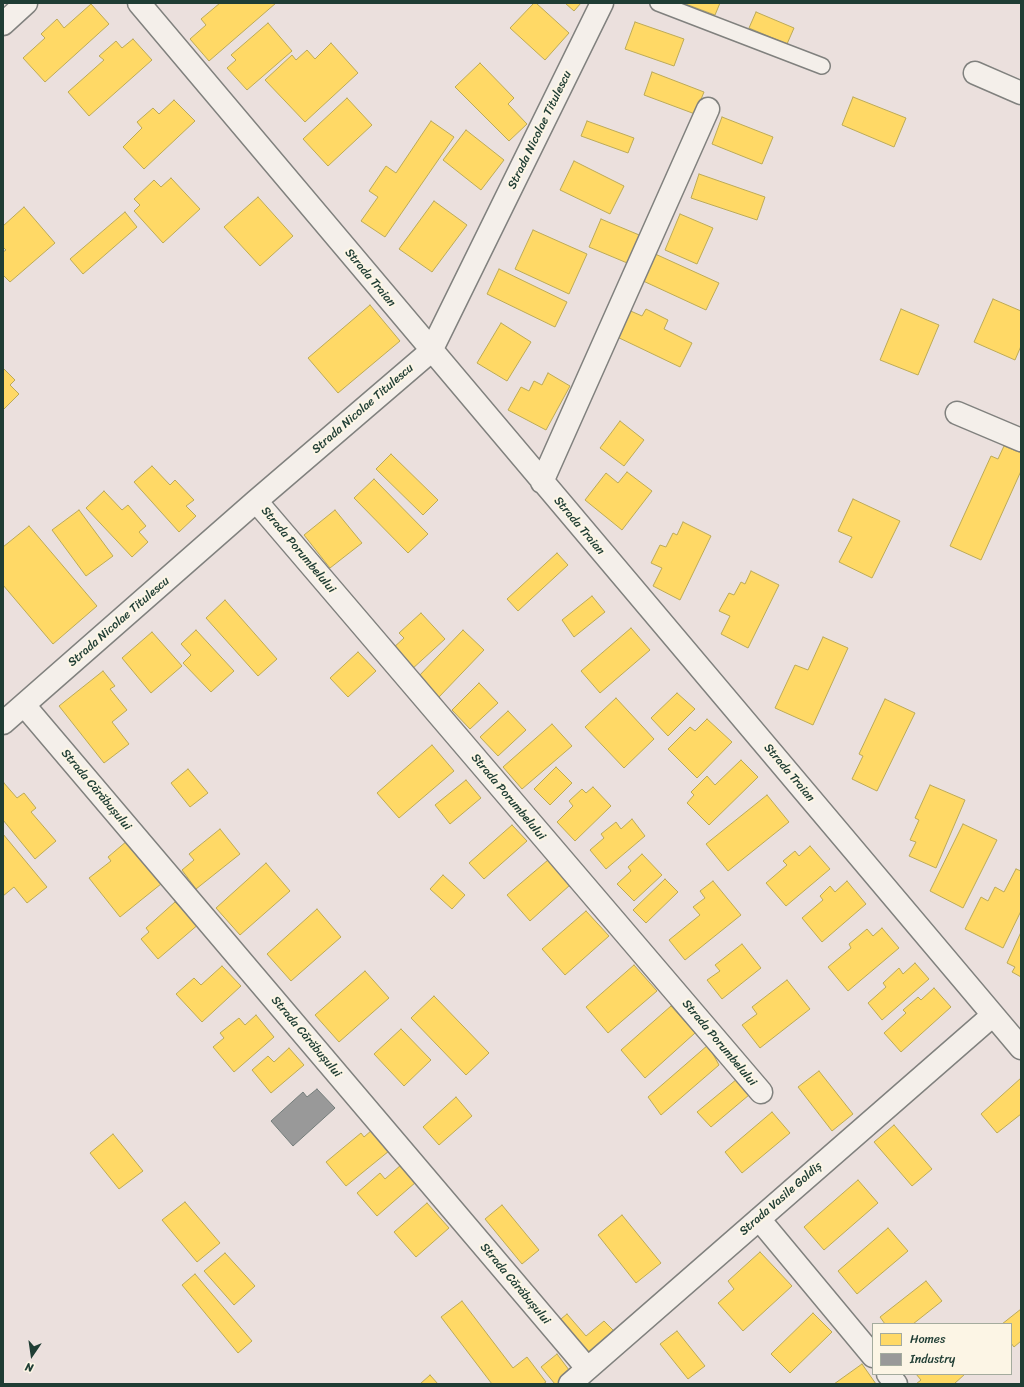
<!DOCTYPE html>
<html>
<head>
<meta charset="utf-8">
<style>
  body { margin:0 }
  #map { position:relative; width:1024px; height:1387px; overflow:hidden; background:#ebe0dd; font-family:Sriracha,sans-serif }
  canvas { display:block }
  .frame { position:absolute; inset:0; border:4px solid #1f3d34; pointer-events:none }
  .legend { position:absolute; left:872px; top:1323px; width:140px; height:52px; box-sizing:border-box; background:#fcf5e5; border:1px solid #a4ab9e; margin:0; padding:5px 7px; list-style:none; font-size:12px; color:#1f3d34 }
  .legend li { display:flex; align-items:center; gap:8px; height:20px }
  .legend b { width:20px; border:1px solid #a4ab9e }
  .north { position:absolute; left:12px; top:1335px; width:40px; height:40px; -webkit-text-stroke:3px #fcf5e5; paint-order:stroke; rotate:193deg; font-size:11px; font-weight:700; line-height:16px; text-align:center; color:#1f3d34 }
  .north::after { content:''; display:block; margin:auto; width:14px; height:18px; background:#1f3d34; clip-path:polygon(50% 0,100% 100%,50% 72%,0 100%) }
</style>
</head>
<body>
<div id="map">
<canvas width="1024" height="1387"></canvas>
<div class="frame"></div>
<ul class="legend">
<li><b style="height:11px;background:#ffd966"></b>Homes</li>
<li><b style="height:11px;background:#999"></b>Industry</li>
</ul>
<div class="north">N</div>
</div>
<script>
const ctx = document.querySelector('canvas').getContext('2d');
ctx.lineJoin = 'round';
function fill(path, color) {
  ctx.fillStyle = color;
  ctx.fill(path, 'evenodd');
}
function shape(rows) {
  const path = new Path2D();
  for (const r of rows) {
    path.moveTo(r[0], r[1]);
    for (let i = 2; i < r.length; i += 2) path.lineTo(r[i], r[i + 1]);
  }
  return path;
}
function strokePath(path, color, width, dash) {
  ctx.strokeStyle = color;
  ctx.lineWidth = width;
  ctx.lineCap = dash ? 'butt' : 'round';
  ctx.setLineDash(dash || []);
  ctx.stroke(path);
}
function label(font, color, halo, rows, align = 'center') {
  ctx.font = font + ' Sriracha,sans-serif';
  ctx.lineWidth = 4;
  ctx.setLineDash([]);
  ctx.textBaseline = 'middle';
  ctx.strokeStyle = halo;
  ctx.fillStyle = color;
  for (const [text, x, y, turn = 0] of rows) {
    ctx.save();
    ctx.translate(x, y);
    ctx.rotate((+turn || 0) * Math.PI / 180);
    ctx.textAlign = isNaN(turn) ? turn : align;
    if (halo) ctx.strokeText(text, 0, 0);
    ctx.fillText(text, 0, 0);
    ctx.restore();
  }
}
const homes = shape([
  [220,3,276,3,209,61,190,39,206,25,201,19,220,3],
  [534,3,536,3,569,33,545,60,510,28,534,3],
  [565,3,581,3,574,11,565,3],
  [683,3,720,3,715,15,683,3],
  [91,4,109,24,45,82,23,58,45,38,41,34,57,19,64,28,91,4],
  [756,12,794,28,787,44,749,28,756,12],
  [635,22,684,39,674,66,625,49,635,22],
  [268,23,292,51,247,90,227,68,236,60,231,55,268,23],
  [133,39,152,60,89,116,68,92,104,60,99,56,116,41,122,48,133,39],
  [331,43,358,73,305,122,265,80,292,55,296,60,307,50,315,59,331,43],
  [480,63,514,98,508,104,527,124,509,141,455,87,480,63],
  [652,72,704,92,695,114,644,95,652,72],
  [853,97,906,118,894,147,842,125,853,97],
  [347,98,372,125,328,166,303,139,347,98],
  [174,100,195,121,144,169,123,147,142,128,137,122,153,108,159,114,174,100],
  [722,117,773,137,762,164,712,144,722,117],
  [431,121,454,137,385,237,361,221,378,197,369,191,386,166,396,173,431,121],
  [587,121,634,138,628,153,581,136,587,121],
  [466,130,504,160,481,190,443,160,466,130],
  [574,161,624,186,610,214,560,190,574,161],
  [699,174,765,197,757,220,691,198,699,174],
  [171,178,200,209,163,243,134,211,140,205,134,199,154,180,161,187,171,178],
  [258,197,293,236,260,266,224,227,258,197],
  [434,201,467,225,432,272,399,249,434,201],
  [24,207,55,243,10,282,3,275,3,252,6,250,3,247,3,226,24,207],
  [125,212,137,227,83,274,70,259,125,212],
  [680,214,713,228,697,264,665,250,680,214],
  [601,219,644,237,632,265,589,247,601,219],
  [533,230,587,254,569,294,515,269,533,230],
  [653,253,719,283,706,310,641,280,653,253],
  [499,269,567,302,555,327,487,294,499,269],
  [993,299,1021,311,1021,346,1015,360,974,342,993,299],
  [370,305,400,341,338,393,308,358,370,305],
  [626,309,642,316,646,309,668,320,664,329,692,343,680,367,613,335,626,309],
  [901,309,939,325,918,375,880,360,901,309],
  [501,323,531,342,507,381,477,363,501,323],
  [3,368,15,380,10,385,19,394,3,410,3,368],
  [548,373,570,386,546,430,508,410,521,387,529,391,534,381,542,385,548,373],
  [620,421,644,440,624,466,600,448,620,421],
  [1004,446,1021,453,1021,471,981,560,950,546,991,456,998,459,1004,446],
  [391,454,438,500,423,515,376,469,391,454],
  [152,466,170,485,175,480,194,500,186,506,196,516,179,532,134,482,152,466],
  [627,472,652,491,622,530,585,500,606,473,618,483,627,472],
  [374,479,428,534,408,553,354,498,374,479],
  [104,491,122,510,128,505,146,526,139,532,148,542,132,557,86,508,104,491],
  [853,499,900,521,872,578,839,562,852,537,838,531,853,499],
  [79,510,113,556,86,576,52,530,79,510],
  [335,510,362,543,330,568,304,535,335,510],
  [683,522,711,536,680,600,653,586,662,568,651,563,660,545,666,547,673,533,677,535,683,522],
  [29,526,97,606,53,644,3,585,3,547,29,526],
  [557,553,568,565,518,611,507,599,557,553],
  [751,571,779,585,748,648,721,634,730,616,719,611,729,593,734,595,741,582,745,584,751,571],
  [592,596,605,612,574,637,562,620,592,596],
  [225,600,277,659,258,676,206,618,225,600],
  [421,613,445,639,411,670,392,649,404,638,399,633,421,613],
  [631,628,650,650,600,693,581,671,631,628],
  [196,630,234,671,211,692,183,663,191,655,181,644,196,630],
  [463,630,484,650,439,697,418,677,463,630],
  [152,632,182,666,151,693,122,658,152,632],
  [823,637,848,648,813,725,775,708,795,665,808,670,823,637],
  [358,652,376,671,348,697,330,678,358,652],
  [103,671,115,686,110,689,127,710,112,722,129,744,104,763,59,706,103,671],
  [479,683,498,703,470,729,452,710,479,683],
  [677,693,695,709,668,736,651,718,677,693],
  [616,698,654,739,624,768,585,727,616,698],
  [885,699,915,713,877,791,852,779,863,756,859,754,885,699],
  [508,711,526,730,498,756,480,737,508,711],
  [707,719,732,742,697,778,668,749,690,727,695,731,707,719],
  [552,724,572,746,522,789,503,767,552,724],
  [432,745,454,771,399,818,377,793,432,745],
  [741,760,758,777,709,825,687,803,694,795,691,792,707,776,715,785,741,760],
  [556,767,572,783,550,805,534,789,556,767],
  [188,769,208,793,190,807,171,783,188,769],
  [466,780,481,798,450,824,435,805,466,780],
  [4,783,17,798,24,793,36,808,31,812,56,841,35,859,3,820,3,784,4,783],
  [930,785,965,800,936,868,909,856,916,842,910,840,919,820,915,818,930,785],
  [593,787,611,806,575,841,557,822,573,806,569,801,582,789,586,793,593,787],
  [767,795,789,822,728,871,706,844,767,795],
  [632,819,645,836,606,869,590,850,604,838,601,834,616,822,621,829,632,819],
  [963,824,997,840,963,908,930,891,963,824],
  [512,825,527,841,484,879,469,863,512,825],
  [220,829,240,854,196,889,182,870,194,860,189,854,220,829],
  [3,834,47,887,27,903,14,887,3,896,3,834],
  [127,841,161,884,120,917,89,878,111,861,108,857,127,841],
  [810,846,830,869,786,906,766,883,787,865,783,861,795,851,799,856,810,846],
  [642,854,662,875,634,901,617,884,631,871,628,867,642,854],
  [548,860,570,885,530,921,507,895,548,860],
  [266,863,290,891,240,935,216,908,266,863],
  [1016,869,1021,871,1021,911,1003,948,965,929,981,897,988,901,995,887,1004,892,1016,869],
  [443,875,465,895,452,909,430,889,443,875],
  [665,879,678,892,646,923,633,910,665,879],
  [713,881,741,915,685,960,669,940,700,915,693,907,705,898,700,891,713,881],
  [847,881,866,904,822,942,802,918,823,900,820,896,830,886,835,892,847,881],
  [175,902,181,908,185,905,200,923,158,959,141,939,149,932,146,928,175,902],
  [317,909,341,937,291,981,267,954,317,909],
  [586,911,609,936,565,975,542,949,586,911],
  [882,928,899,948,848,991,828,967,851,948,849,944,867,929,873,936,882,928],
  [1021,932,1021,977,1012,972,1015,967,1007,963,1021,932],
  [742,944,761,968,722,999,707,980,720,971,715,965,742,944],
  [915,963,929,979,882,1020,868,1003,886,987,883,983,899,968,903,974,915,963],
  [634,965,657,991,608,1033,586,1007,634,965],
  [222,966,241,986,202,1022,176,994,194,978,201,985,222,966],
  [365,971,389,998,339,1042,315,1015,365,971],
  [787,980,810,1009,760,1048,742,1025,757,1014,752,1007,787,980],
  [934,988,951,1007,901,1052,884,1033,906,1013,903,1010,918,997,921,1000,934,988],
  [434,996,489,1053,466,1075,411,1018,434,996],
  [671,1006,695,1033,645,1078,621,1050,671,1006],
  [256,1015,274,1037,234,1072,213,1047,224,1038,220,1033,239,1018,245,1025,256,1015],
  [401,1029,431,1060,404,1086,374,1054,401,1029],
  [708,1045,719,1065,661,1115,648,1097,708,1045],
  [289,1048,304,1065,271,1093,252,1070,268,1056,274,1062,289,1048],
  [819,1071,853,1114,832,1131,798,1087,819,1071],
  [1021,1078,1021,1114,997,1133,981,1114,1021,1078],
  [737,1079,749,1095,711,1127,697,1112,737,1079],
  [456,1097,472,1116,439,1145,423,1127,456,1097],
  [772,1112,790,1133,742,1173,725,1152,772,1112],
  [894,1125,932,1169,912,1186,874,1142,894,1125],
  [372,1130,389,1151,346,1186,326,1162,361,1133,364,1137,372,1130],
  [113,1134,143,1171,119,1189,90,1153,113,1134],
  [401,1165,416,1182,377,1216,357,1193,380,1173,385,1179,401,1165],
  [858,1180,878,1203,824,1250,804,1227,858,1180],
  [185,1202,220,1243,197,1262,162,1220,185,1202],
  [427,1203,449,1228,416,1257,394,1232,427,1203],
  [502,1205,539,1250,522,1264,485,1219,502,1205],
  [622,1215,661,1263,636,1283,598,1235,622,1215],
  [888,1228,908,1251,857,1294,838,1271,888,1228],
  [760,1252,792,1286,743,1331,718,1303,734,1289,728,1281,760,1252],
  [225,1253,255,1286,234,1305,204,1271,225,1253],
  [195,1274,252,1341,238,1353,182,1285,195,1274],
  [926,1281,942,1301,913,1324,885,1324,880,1317,926,1281],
  [462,1301,513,1368,527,1357,546,1382,543,1384,492,1384,441,1317,462,1301],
  [1021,1309,1021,1341,1014,1347,1011,1343,1011,1324,1002,1324,1021,1309],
  [813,1313,832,1332,790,1373,771,1354,813,1313],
  [567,1314,586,1336,604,1321,615,1332,586,1358,555,1324,567,1314],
  [677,1331,705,1366,688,1379,660,1344,677,1331],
  [557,1354,572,1374,560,1384,555,1384,541,1367,557,1354],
  [862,1364,876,1384,834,1384,862,1364],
  [916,1374,965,1374,954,1384,916,1384,921,1380,916,1374],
  [430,1375,438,1384,420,1384,430,1375]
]);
fill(homes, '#ffd966');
strokePath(homes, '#bcaa57', 1);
const industry = shape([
  [317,1089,335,1108,293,1146,271,1121,303,1092,307,1097,317,1089]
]);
fill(industry, '#999');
strokePath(industry, '#747d7b', 1);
const service = shape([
  [658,3,822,66]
]);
const minor = shape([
  [139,3,1021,1048],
  [3,24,26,3],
  [975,73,1021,93],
  [957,413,1021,440],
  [542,482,708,109],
  [256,501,761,1092],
  [24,705,587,1368],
  [3,723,256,501,431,351,602,3],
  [759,1219,873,1356],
  [888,1374,896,1384],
  [570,1384,993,1015]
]);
strokePath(service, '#80817e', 18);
strokePath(minor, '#80817e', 25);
strokePath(service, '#f4efea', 15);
strokePath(minor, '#f4efea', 22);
label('12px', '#1f3d34', '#fcf5e5', [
  ["Strada Nicolae Titulescu",540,130,-64],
  ["Strada Traian",370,278,50],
  ["Strada Nicolae Titulescu",363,409,-41],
  ["Strada Traian",579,526,50],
  ["Strada Porumbelului",298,550,50],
  ["Strada Nicolae Titulescu",119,622,-41],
  ["Strada Traian",789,773,50],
  ["Strada Cărăbușului",96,790,50],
  ["Strada Porumbelului",508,797,50],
  ["Strada Cărăbușului",306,1037,50],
  ["Strada Porumbelului",719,1043,50],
  ["Strada Vasile Goldiș",781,1199,-41],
  ["Strada Cărăbușului",515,1284,50]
]);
</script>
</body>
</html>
